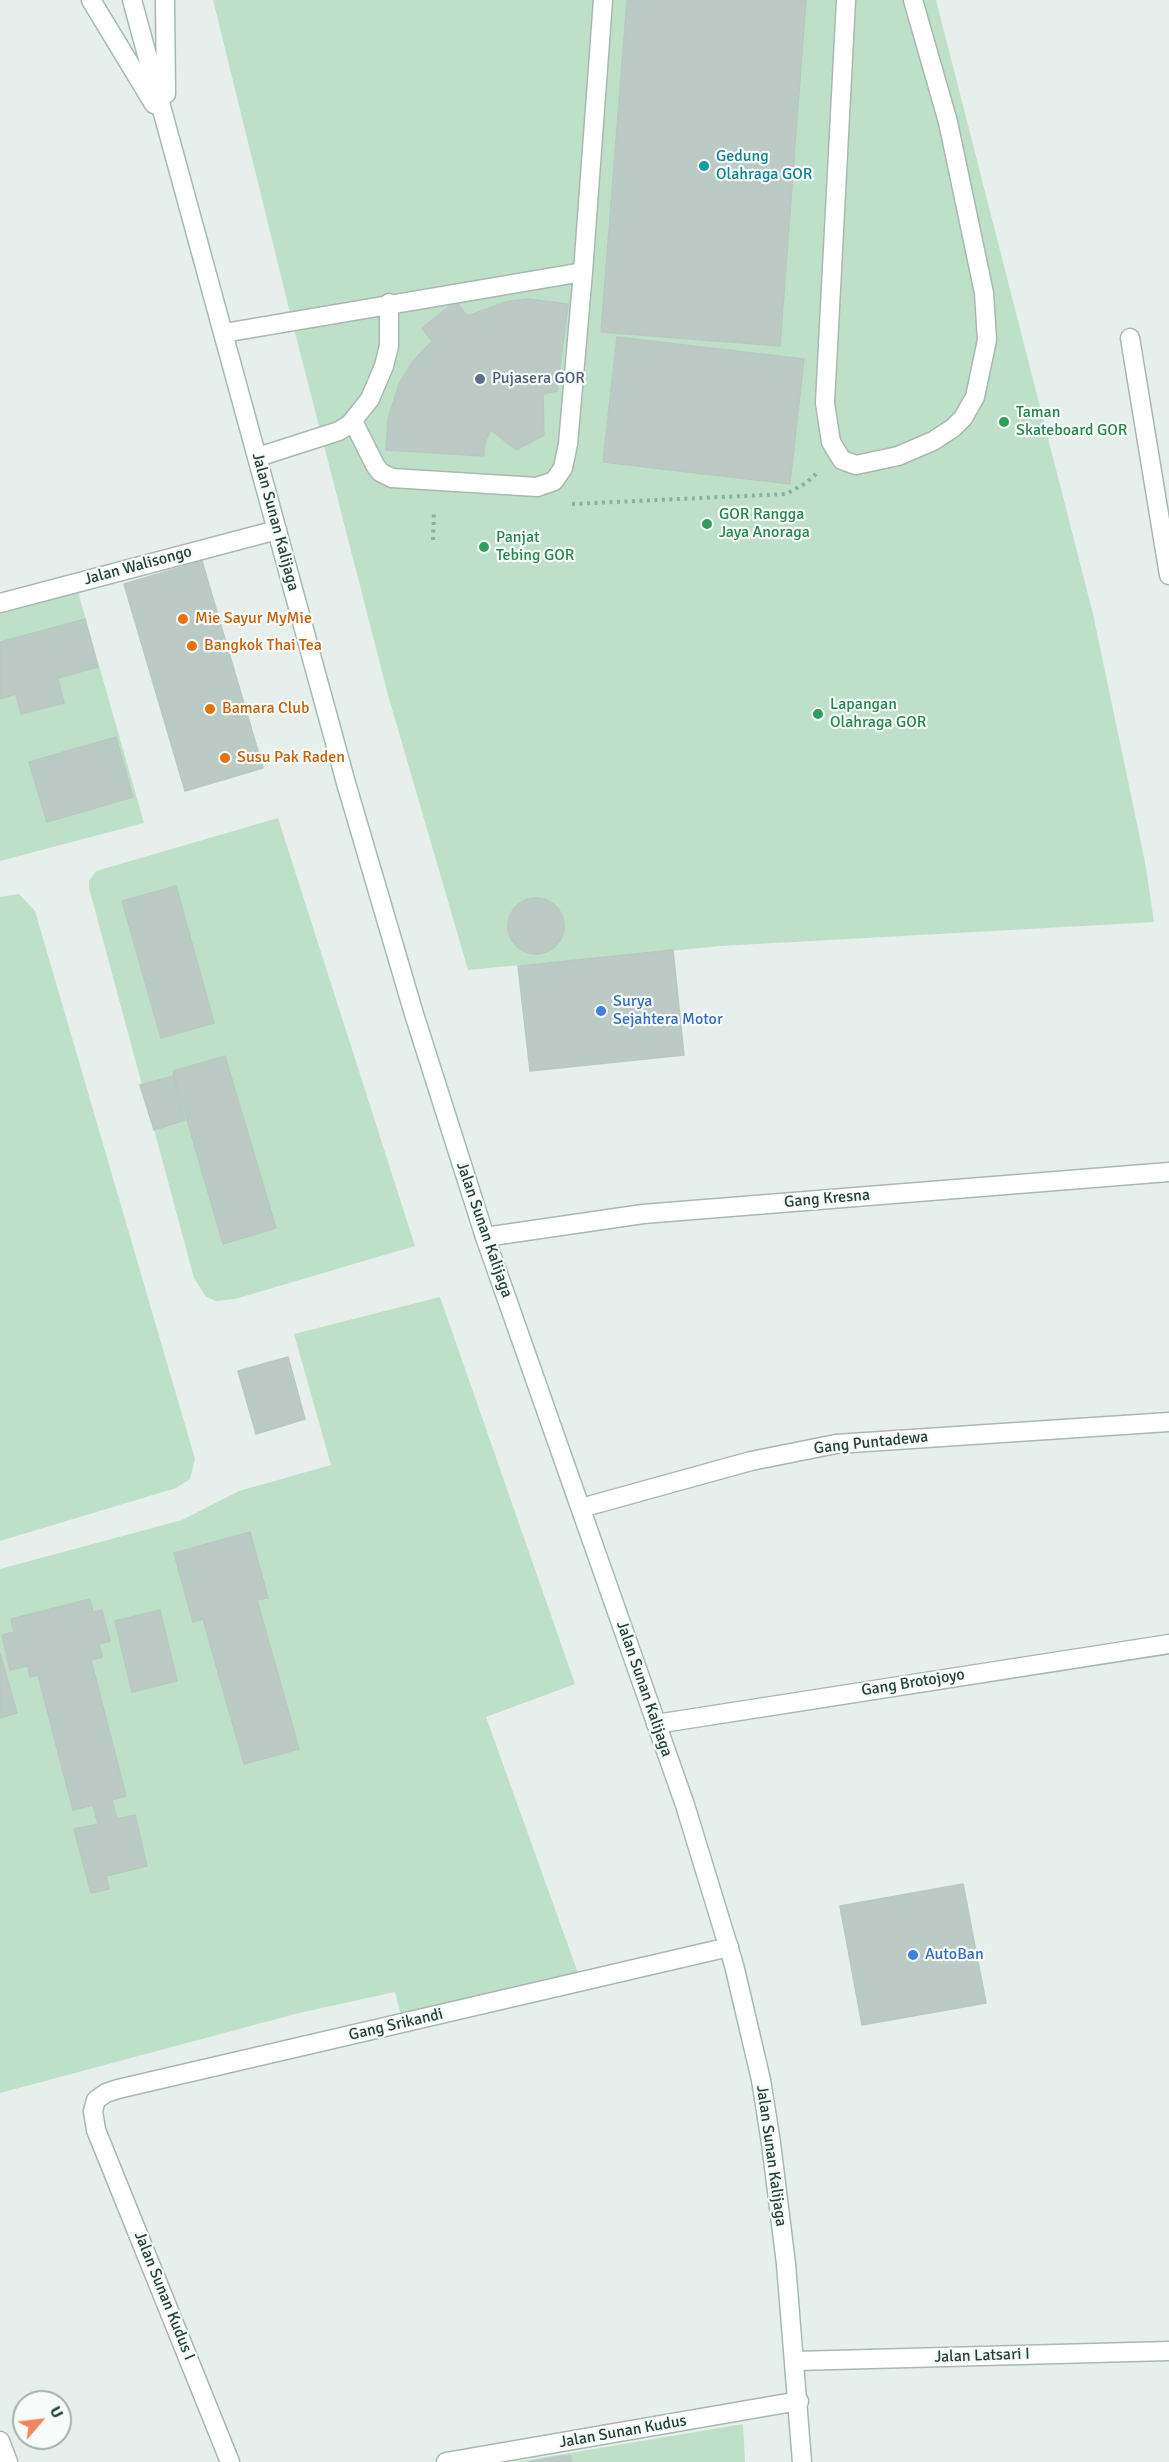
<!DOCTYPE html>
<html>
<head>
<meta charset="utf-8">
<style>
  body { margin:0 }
  #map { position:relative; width:1169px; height:2462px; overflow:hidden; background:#e6efeb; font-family:Signika,sans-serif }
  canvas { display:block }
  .north { position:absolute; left:12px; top:2390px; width:60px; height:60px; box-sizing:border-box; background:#f7fbf9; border:2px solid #a3b1ad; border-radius:50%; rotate:62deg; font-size:16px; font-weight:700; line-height:24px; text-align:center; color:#24423a }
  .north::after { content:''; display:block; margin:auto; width:21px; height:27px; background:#f4845f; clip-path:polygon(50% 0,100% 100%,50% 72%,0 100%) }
</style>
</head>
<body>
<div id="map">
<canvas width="1169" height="2462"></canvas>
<div class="north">U</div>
</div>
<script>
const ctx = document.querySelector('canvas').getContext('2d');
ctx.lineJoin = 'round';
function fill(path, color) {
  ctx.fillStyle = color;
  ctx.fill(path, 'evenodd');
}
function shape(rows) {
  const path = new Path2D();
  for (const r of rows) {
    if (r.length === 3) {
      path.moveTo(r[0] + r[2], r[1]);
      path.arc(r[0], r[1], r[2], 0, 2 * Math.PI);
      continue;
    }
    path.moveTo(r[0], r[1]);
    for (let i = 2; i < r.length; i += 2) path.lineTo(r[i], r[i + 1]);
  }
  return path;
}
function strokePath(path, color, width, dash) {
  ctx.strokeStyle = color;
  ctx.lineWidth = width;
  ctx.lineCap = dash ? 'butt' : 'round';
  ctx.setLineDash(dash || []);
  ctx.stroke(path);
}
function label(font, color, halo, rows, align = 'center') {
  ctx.font = font + ' Signika,sans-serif';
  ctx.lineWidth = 4.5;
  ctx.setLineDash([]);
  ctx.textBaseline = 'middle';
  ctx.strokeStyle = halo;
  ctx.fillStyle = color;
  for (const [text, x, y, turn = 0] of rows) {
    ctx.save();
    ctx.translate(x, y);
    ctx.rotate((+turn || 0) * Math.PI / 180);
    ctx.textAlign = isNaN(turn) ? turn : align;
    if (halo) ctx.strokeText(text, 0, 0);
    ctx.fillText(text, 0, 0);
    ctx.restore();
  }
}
fill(shape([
  [213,0,936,0,1093,614,1145,862,1154,922,721,946,468,970,388,695,292,321],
  [78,592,144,823,0,861,0,614],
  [278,818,415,1246,235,1299,216,1301,206,1297,194,1278,89,888,89,881,96,871],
  [19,894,35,911,195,1459,190,1479,176,1488,0,1541,0,897],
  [440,1297,575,1684,486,1717,578,1973,401,2015,395,1992,299,2013,0,2093,0,1569,182,1520,239,1491,331,1465,294,1334],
  [743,2424,745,2462,516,2462]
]), '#bfe0c8');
const building = shape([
  [627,0,806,0,780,346,601,332,627,0],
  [529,299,568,304,557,391,543,394,544,435,516,450,491,430,485,442,484,456,386,450,388,419,399,384,414,360,432,341,422,328,456,301,467,316,509,301,529,299],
  [617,337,804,359,790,484,603,462,617,337],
  [202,561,263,768,185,791,124,584,202,561],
  [85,619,98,667,58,678,64,703,21,714,16,694,0,699,0,642,85,619],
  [116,737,133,797,47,822,29,762,116,737],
  [176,886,214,1023,161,1038,122,901,176,886],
  [536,926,28],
  [673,950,684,1055,530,1071,518,966,673,950],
  [225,1056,276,1228,223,1244,173,1071,225,1056],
  [173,1076,185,1120,154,1130,140,1085,173,1076],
  [288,1357,305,1419,256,1434,238,1371,288,1357],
  [250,1532,268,1598,257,1600,299,1749,244,1764,203,1619,193,1622,174,1553,250,1532],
  [90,1599,93,1612,102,1610,110,1641,99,1644,102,1657,91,1660,126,1796,112,1800,117,1819,135,1815,147,1866,106,1876,109,1889,91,1893,74,1829,98,1824,93,1805,73,1810,38,1675,30,1677,28,1666,10,1670,2,1635,14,1632,11,1619,90,1599],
  [160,1610,177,1681,132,1692,115,1621,160,1610],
  [0,1653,17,1713,0,1718,0,1653],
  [963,1884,986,2003,862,2025,840,1906,963,1884],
  [570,2455,572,2462,528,2462,570,2455]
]);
fill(building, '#bbcac4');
strokePath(building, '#b8c9c2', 1.5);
const service = shape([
  [846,0,825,403,831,442,842,460,856,465,898,456,933,441,953,428,963,418,975,397,987,340,984,293,948,122,913,0],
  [224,333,583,272],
  [1130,338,1169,575],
  [353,421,375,465,380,472,392,478,537,487,554,481,563,468,568,444,583,272,603,0],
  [258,457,339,431,350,424,370,399,384,366,389,346,389,303]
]);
const minor = shape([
  [0,603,277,530],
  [485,1237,643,1214,1169,1172],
  [581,1508,751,1461,836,1444,1169,1422],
  [656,1724,1169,1644],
  [796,2361,1169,2351],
  [0,2441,8,2462],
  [230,2462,96,2130,93,2111,96,2100,106,2093,118,2089,729,1947],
  [446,2462,799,2401]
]);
const secondary = shape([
  [91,0,154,104],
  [132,0,346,783,414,1014,485,1237,685,1805,734,1965,761,2080,771,2143,786,2264,802,2462],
  [165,0,166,94]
]);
strokePath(service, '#a8b8b2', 21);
strokePath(minor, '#a8b8b2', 21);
strokePath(secondary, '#a4bbb3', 21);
strokePath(shape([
  [572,504,786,494,806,483,816,474],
  [433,540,434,511]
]), '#86b3a5', 4, [3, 4.5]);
strokePath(service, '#fff', 18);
strokePath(minor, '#fff', 18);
strokePath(secondary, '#fff', 18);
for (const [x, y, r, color] of [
  [704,166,6,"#0f9aa8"],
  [480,379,6,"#5c6f8a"],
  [1004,422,6,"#2e9e5b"],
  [707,524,6,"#2e9e5b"],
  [484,547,6,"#2e9e5b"],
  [183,619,6,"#e8710a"],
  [192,646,6,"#e8710a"],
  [210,709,6,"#e8710a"],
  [818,714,6,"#2e9e5b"],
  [225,758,6,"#e8710a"],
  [601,1011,6,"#3f7fe0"],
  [913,1955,6,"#3f7fe0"]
]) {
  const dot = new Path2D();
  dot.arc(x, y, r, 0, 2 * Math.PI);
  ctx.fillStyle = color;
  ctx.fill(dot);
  strokePath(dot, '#f7fbf9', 2);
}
label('16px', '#0d838f', '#f7fbf9', [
  ["Gedung",716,157],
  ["Olahraga GOR",716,175]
], 'left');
label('16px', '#4e5e75', '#f7fbf9', [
  ["Pujasera GOR",492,379]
], 'left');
label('16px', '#27864d', '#f7fbf9', [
  ["Taman",1016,413],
  ["Skateboard GOR",1016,431],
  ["GOR Rangga",719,515],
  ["Jaya Anoraga",719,533],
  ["Panjat",496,538],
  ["Tebing GOR",496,556],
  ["Lapangan",830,705],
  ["Olahraga GOR",830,723]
], 'left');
label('16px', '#24423a', '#f7fbf9', [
  ["Jalan Sunan Kalijaga",275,522,75],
  ["Jalan Walisongo",138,566,-15],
  ["Gang Kresna",827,1199,-5],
  ["Jalan Sunan Kalijaga",484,1230,71],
  ["Gang Puntadewa",871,1443,-6],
  ["Gang Brotojoyo",913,1683,-9],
  ["Jalan Sunan Kalijaga",644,1689,71],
  ["Gang Srikandi",396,2025,-13],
  ["Jalan Sunan Kalijaga",771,2156,82],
  ["Jalan Sunan Kudus I",164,2296,68],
  ["Jalan Latsari I",982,2356,-2],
  ["Jalan Sunan Kudus",623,2432,-10]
]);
label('16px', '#c56008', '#f7fbf9', [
  ["Mie Sayur MyMie",195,619],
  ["Bangkok Thai Tea",204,646],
  ["Bamara Club",222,709],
  ["Susu Pak Raden",237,758]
], 'left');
label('16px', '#366cbe', '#f7fbf9', [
  ["Surya",613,1002],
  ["Sejahtera Motor",613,1020],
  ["AutoBan",925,1955]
], 'left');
</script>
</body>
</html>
